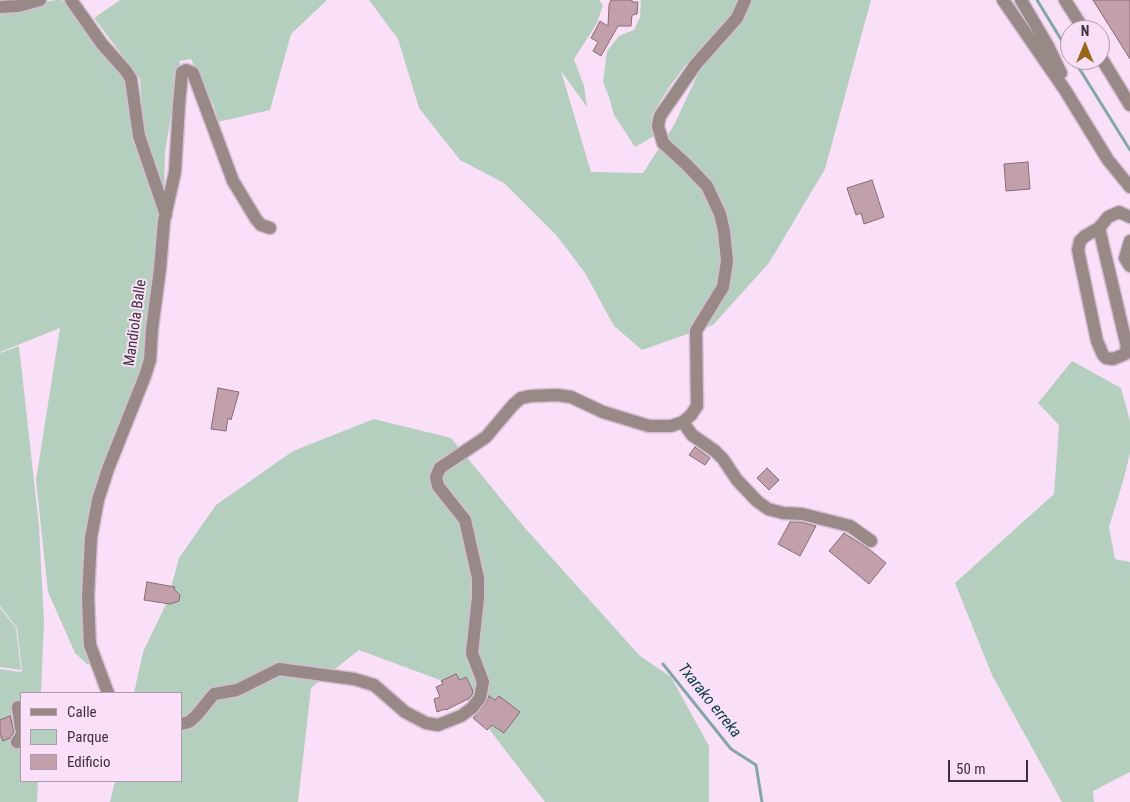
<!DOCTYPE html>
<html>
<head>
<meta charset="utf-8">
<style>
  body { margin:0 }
  #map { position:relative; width:1130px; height:802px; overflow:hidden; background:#f9e0f8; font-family:"Roboto Condensed",sans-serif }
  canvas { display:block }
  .legend { position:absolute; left:20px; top:692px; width:162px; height:90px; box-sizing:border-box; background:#f9e0f8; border:1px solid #ad9aac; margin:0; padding:6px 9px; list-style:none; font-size:15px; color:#3b323b }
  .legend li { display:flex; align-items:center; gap:10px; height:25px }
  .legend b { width:25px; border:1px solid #ad9aac }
  .north { position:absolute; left:1060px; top:20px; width:50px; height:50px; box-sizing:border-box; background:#f9e0f8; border:1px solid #ad9aac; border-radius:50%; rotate:0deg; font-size:14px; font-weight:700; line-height:20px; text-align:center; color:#3b323b }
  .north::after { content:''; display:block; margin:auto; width:18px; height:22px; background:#98671a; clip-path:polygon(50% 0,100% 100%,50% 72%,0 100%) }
  .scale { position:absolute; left:948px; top:760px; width:80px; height:22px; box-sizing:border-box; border:2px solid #3b323b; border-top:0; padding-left:6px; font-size:15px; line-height:18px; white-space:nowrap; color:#3b323b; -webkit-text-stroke:4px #f9e0f8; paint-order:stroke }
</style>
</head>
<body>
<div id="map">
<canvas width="1130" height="802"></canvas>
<ul class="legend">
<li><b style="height:6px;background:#988987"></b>Calle</li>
<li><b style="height:14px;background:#b5cfbe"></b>Parque</li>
<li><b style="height:14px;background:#c2a0ab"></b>Edificio</li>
</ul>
<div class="north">N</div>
<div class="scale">50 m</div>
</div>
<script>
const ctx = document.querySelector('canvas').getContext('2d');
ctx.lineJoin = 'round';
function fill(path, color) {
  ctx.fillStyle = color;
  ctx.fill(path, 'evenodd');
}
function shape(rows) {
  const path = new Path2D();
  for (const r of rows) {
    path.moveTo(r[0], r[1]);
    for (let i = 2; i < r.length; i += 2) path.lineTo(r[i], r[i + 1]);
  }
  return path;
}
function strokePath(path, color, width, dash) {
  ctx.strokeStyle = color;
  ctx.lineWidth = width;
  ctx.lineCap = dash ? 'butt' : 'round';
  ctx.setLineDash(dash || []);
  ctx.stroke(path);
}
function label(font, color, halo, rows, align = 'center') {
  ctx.font = font + ' "Roboto Condensed",sans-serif';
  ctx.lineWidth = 4;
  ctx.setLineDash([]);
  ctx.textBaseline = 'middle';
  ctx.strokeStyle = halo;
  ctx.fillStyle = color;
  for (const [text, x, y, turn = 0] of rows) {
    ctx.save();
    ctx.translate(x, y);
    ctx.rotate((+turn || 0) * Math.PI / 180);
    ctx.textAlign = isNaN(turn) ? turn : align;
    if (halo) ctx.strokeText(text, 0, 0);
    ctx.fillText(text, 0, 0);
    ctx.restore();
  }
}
fill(shape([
  [56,0,61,0,71,4,129,84,160,205,160,227,146,360,87,524,91,660,88,665,75,653,48,592,36,480,60,328,0,352,0,11],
  [120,0,327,0,291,34,270,110,218,122,214,106,191,59,180,61,165,152,164,197,144,134,140,79,94,18],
  [369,0,599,0,603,5,597,23,574,59,584,86,587,107,561,71,591,172,643,173,674,125,697,76,687,63,670,86,653,113,651,123,656,135,635,147,614,115,609,97,603,82,607,51,619,36,634,30,640,17,641,0,871,0,825,169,769,263,713,325,642,350,614,326,585,273,557,236,504,183,460,160,419,108,398,39],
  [19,346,39,526,44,622,41,693,21,693,21,781,38,781,37,802,0,802,0,669,20,672,22,671,17,628,0,606,0,353],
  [1072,361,1121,388,1130,421,1130,453,1124,478,1109,527,1115,559,1130,562,1130,772,1093,791,1094,802,1062,802,992,675,955,583,1054,494,1059,425,1038,403],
  [374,419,451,438,525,528,640,656,671,677,709,746,709,802,545,802,456,686,359,650,311,688,298,802,110,802,115,781,181,781,181,693,134,693,143,652,167,602,179,558,216,505,293,451],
  [0,608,16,628,21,670,0,667]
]), '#b5cfbe');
strokePath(shape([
  [1037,0,1070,54],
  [1074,60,1130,150],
  [663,664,731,749,756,765,762,802]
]), '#82a6ac', 3);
const building = shape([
  [611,0,632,0,632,2,638,2,637,14,632,15,631,26,618,26,601,56,593,51,598,42,591,38,600,21,608,26,609,5,611,0],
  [1093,0,1130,0,1130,59,1093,0],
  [1028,162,1030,189,1006,191,1004,164,1028,162],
  [872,180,884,217,864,224,861,213,856,215,847,188,872,180],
  [218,388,239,392,231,420,228,418,226,431,211,429,218,388],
  [695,447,710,458,705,465,689,455,695,447],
  [767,468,779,480,769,490,757,478,767,468],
  [790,522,801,522,816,526,800,556,778,544,790,522],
  [844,533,869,549,886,563,869,584,829,551,844,533],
  [147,582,175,587,174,589,180,595,179,601,170,604,144,600,147,582],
  [456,674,460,680,466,677,473,691,472,695,468,699,446,710,445,709,437,712,434,699,440,697,436,687,443,684,441,681,456,674],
  [489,696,495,700,499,696,520,712,504,733,492,725,487,730,473,718,486,703,489,696],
  [10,716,14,732,10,738,3,741,0,734,0,720,10,716]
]);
fill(building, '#c2a0ab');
strokePath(building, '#896a74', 1);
const minor = shape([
  [71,0,102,44,126,71,131,79,139,136,166,215],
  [1003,0,1065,90,1108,160,1130,187],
  [1021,0,1048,46,1061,73],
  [1065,0,1084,30],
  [0,7,18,6,40,0],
  [1100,56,1130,105],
  [1099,228,1127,347,1125,354,1113,359,1106,358,1103,355,1097,341,1078,250,1080,241,1085,236,1099,228,1108,217,1119,212,1130,217],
  [1130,241,1125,258,1130,266],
  [683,422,692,435,715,451,723,459,737,480,757,501,768,509,783,513,802,514,850,526,871,541],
  [108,693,90,645,88,597,91,538,98,500,108,469,145,376,150,360,152,329,160,269,164,221,175,172,179,105,182,72,186,70,193,73,233,181,256,219,261,225,270,228],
  [21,710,18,707,21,728],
  [181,724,189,722,196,716,214,694,237,690,279,669,354,679,374,685,405,712,426,723,438,725,461,716,472,708,480,698,483,682,472,653,478,598,478,578,465,520,438,486,436,477,440,468,486,437,513,405,521,398,531,396,558,395,571,397,603,412,649,426,671,426,683,422,691,415,697,406,696,331,723,287,727,261,724,231,720,214,707,186,686,164,663,143,658,126,660,116,696,64,737,18,745,0],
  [17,742,21,736]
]);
strokePath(minor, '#d3bdd2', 15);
strokePath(minor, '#988987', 12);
label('15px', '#3b323b', '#f9e0f8', [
  ["Mandiola Balle",136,323,-82]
]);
label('italic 16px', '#104247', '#f9e0f8', [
  ["Txarako erreka",709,701,51]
]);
</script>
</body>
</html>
